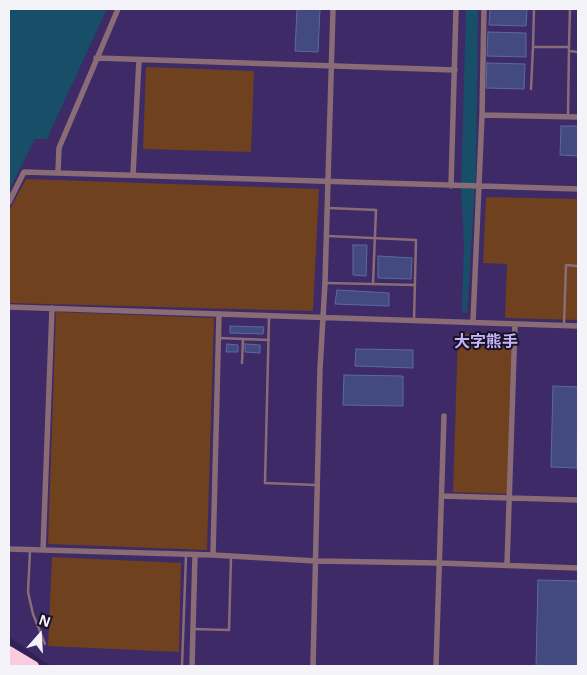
<!DOCTYPE html>
<html>
<head>
<meta charset="utf-8">
<style>
  body { margin:0 }
  #map { position:relative; width:587px; height:675px; overflow:hidden; background:#322157; font-family:"Noto Sans",sans-serif }
  canvas { display:block }
  .frame { position:absolute; inset:0; border:10px solid #f5f3fa; pointer-events:none }
  .north { position:absolute; left:15px; top:610px; width:50px; height:50px; -webkit-text-stroke:4px #181129; paint-order:stroke; rotate:19deg; font-size:14px; font-weight:700; line-height:20px; text-align:center; color:#f5f3fa }
  .north::after { content:''; display:block; margin:auto; width:18px; height:22px; background:#f5f3fa; clip-path:polygon(50% 0,100% 100%,50% 72%,0 100%) }
</style>
</head>
<body>
<div id="map">
<canvas width="587" height="675"></canvas>
<div class="frame"></div>
<div class="north">N</div>
</div>
<script>
const ctx = document.querySelector('canvas').getContext('2d');
ctx.lineJoin = 'round';
function fill(path, color) {
  ctx.fillStyle = color;
  ctx.fill(path, 'evenodd');
}
function shape(rows) {
  const path = new Path2D();
  for (const r of rows) {
    path.moveTo(r[0], r[1]);
    for (let i = 2; i < r.length; i += 2) path.lineTo(r[i], r[i + 1]);
  }
  return path;
}
function strokePath(path, color, width, dash) {
  ctx.strokeStyle = color;
  ctx.lineWidth = width;
  ctx.lineCap = dash ? 'butt' : 'round';
  ctx.setLineDash(dash || []);
  ctx.stroke(path);
}
function label(font, color, halo, rows, align = 'center') {
  ctx.font = font + ' "Noto Sans","Noto Sans JP",sans-serif';
  ctx.lineWidth = 4;
  ctx.setLineDash([]);
  ctx.textBaseline = 'middle';
  ctx.strokeStyle = halo;
  ctx.fillStyle = color;
  for (const [text, x, y, turn = 0] of rows) {
    ctx.save();
    ctx.translate(x, y);
    ctx.rotate((+turn || 0) * Math.PI / 180);
    ctx.textAlign = isNaN(turn) ? turn : align;
    if (halo) ctx.strokeText(text, 0, 0);
    ctx.fillText(text, 0, 0);
    ctx.restore();
  }
}
fill(shape([
  [107,9,578,9,578,666,51,666,9,637,9,191,35,139,47,139]
]), '#3e2a66');
fill(shape([
  [146,67,254,71,251,152,143,149],
  [26,179,319,189,313,311,9,303,9,211],
  [486,197,578,199,578,320,505,318,507,264,483,263],
  [56,312,214,318,207,550,48,544],
  [458,334,512,335,507,494,453,492],
  [52,557,181,563,179,652,48,646]
]), '#6f411f');
fill(shape([
  [9,9,107,9,47,139,35,139,9,191],
  [466,9,478,9,476,171,467,313,465,313,462,312,464,243,461,189]
]), '#194e69');
const building = shape([
  [297,9,320,9,318,52,295,51,297,9],
  [490,9,527,9,526,26,489,25,490,9],
  [488,32,526,33,526,57,487,56,488,32],
  [487,63,525,64,524,89,486,88,487,63],
  [561,126,578,126,578,156,560,155,561,126],
  [353,245,367,245,366,276,353,275,353,245],
  [378,256,412,258,411,279,378,278,378,256],
  [337,290,389,293,389,306,335,304,337,290],
  [230,326,264,327,263,334,230,333,230,326],
  [227,344,238,345,238,352,226,352,227,344],
  [245,344,260,345,260,353,245,352,245,344],
  [356,349,413,350,413,368,355,366,356,349],
  [344,375,403,376,403,406,343,405,344,375],
  [553,386,578,387,577,468,551,467,553,386],
  [538,580,578,581,578,666,536,666,538,580]
]);
fill(building, '#424a80');
strokePath(building, '#5e68a3', 1);
strokePath(shape([
  [534,9,533,47,569,47,568,116],
  [569,47,570,9],
  [570,51,578,52],
  [531,89,533,47],
  [329,208,376,210,373,284],
  [328,236,416,240,414,320],
  [327,283,415,285],
  [269,317,265,483,316,485],
  [564,324,566,265,578,266],
  [219,338,269,340],
  [242,363,243,339],
  [30,551,28,592,33,614,45,644],
  [194,629,229,630,231,558],
  [182,666,186,555]
]), '#8a6c77', 2.5);
strokePath(shape([
  [96,58,455,70],
  [482,115,484,9],
  [58,172,59,148,118,9],
  [133,174,139,60],
  [451,186,456,9],
  [9,202,24,172,578,189],
  [9,307,578,326],
  [473,322,482,115,578,117],
  [442,496,578,500],
  [9,549,213,555,316,561,439,563,578,568],
  [43,550,52,308],
  [213,555,219,314],
  [507,565,515,324],
  [192,666,195,555],
  [313,666,320,369,325,283,333,9],
  [436,666,444,416]
]), '#8a6c77', 5.5);
strokePath(shape([
  [9,651,34,666],
  [9,660,20,666]
]), '#f8ccdc', 10);
label('bold 16px', '#c5b5f7', '#181129', [
  ["大字熊手",486,342]
]);
</script>
</body>
</html>
